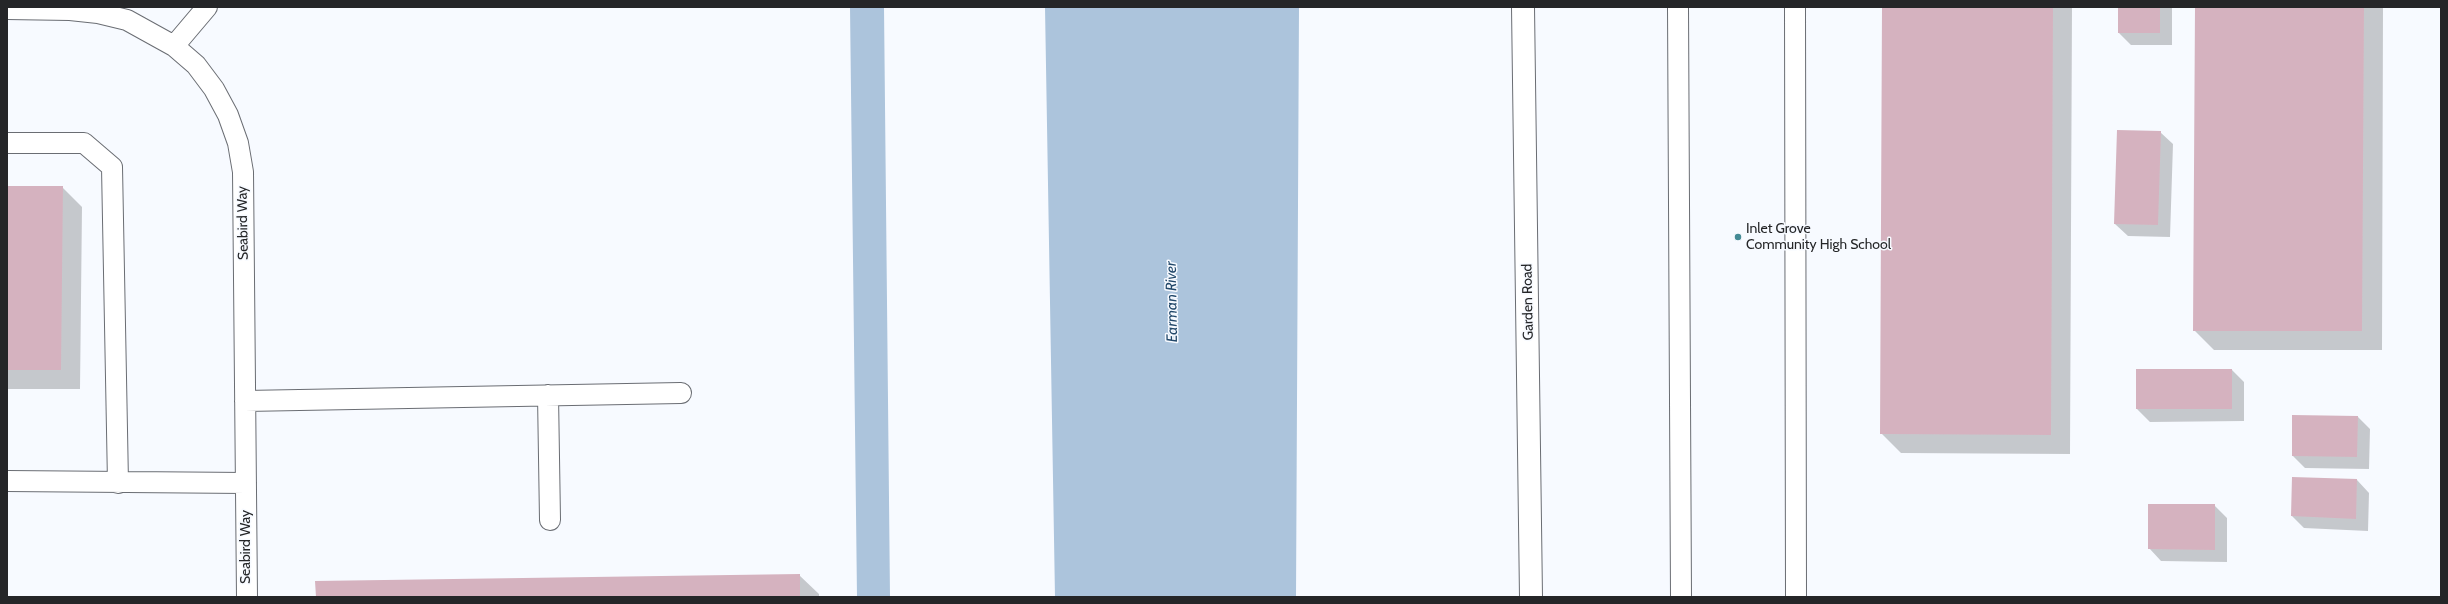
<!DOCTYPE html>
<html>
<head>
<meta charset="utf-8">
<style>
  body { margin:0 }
  #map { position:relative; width:2448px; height:604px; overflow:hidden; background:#f7faff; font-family:Cabin,sans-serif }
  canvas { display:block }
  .frame { position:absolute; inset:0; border:8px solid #252628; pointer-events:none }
</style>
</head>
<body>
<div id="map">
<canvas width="2448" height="604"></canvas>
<div class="frame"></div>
</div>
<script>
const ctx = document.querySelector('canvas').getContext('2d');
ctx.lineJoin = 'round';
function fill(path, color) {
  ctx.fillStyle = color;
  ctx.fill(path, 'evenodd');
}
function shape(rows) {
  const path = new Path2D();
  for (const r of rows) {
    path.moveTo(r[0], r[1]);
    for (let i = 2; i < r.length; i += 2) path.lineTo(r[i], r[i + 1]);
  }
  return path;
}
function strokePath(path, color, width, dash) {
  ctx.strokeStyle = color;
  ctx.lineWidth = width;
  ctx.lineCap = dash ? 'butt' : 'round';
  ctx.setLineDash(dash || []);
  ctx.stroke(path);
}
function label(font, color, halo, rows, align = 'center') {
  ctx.font = font + ' Cabin,sans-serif';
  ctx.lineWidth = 3;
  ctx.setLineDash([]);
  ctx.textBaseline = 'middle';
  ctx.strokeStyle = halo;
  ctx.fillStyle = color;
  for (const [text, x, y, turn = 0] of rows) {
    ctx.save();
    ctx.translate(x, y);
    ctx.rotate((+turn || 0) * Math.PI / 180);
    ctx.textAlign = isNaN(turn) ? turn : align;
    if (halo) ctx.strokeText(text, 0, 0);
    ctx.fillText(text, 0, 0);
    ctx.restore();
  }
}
fill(shape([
  [850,7,884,7,890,597,857,597],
  [1045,7,1299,7,1296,597,1055,597]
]), '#acc4dc');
fill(shape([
  [1883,7,2072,7,2070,454,1901,453,1881,433],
  [2119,7,2172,7,2172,45,2131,45,2119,33],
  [2196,7,2383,7,2382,350,2214,350,2194,330],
  [2160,132,2173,144,2170,237,2128,236,2115,224],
  [7,187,62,187,82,207,80,389,7,389],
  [2137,370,2232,370,2244,382,2244,421,2150,422,2137,409],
  [2358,417,2370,429,2369,469,2305,468,2293,456],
  [2357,480,2369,493,2368,531,2304,528,2292,516],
  [2214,505,2227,518,2227,562,2161,561,2149,548],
  [799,575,819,594,819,597,317,597]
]), '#0003');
fill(shape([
  [1882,7,2053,7,2051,435,1880,434],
  [2118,7,2160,7,2160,33,2118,33],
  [2195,7,2364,7,2362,331,2193,331],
  [2117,130,2161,131,2158,225,2114,224],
  [7,186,63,186,61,370,7,370],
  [2136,369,2232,369,2232,409,2136,409],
  [2292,415,2358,416,2357,457,2292,456],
  [2292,477,2357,479,2356,519,2291,516],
  [2148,504,2215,504,2215,550,2148,549],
  [800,574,800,597,316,597,315,581]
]), '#d5b2bf');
const service = shape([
  [1678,7,1681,597],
  [1795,7,1796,597],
  [7,9,70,10,98,13,127,20,174,46,196,65,214,89,228,115,238,143,243,172,247,597],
  [174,46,207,7],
  [7,143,84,143,112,167,118,483],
  [548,395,550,520],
  [245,401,681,393],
  [7,481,246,483]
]);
const tertiary = shape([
  [1523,7,1531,597]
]);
strokePath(service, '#6a6d73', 22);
strokePath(tertiary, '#6a6d73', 24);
strokePath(service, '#fff', 20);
strokePath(tertiary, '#fff', 22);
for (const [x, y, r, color] of [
  [1738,237,4,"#448a95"]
]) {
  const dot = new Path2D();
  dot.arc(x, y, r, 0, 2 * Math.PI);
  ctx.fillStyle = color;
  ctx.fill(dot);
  strokePath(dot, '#f7faff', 1.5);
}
label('14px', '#252628', '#f7faff', [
  ["Seabird Way",243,223,-91],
  ["Garden Road",1528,302,-91],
  ["Seabird Way",246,547,-90]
]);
label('14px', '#252628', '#f7faff', [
  ["Inlet Grove",1746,229],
  ["Community High School",1746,245]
], 'left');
label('italic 15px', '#22486a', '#f7faff', [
  ["Earman River",1172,302,-91]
]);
</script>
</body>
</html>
